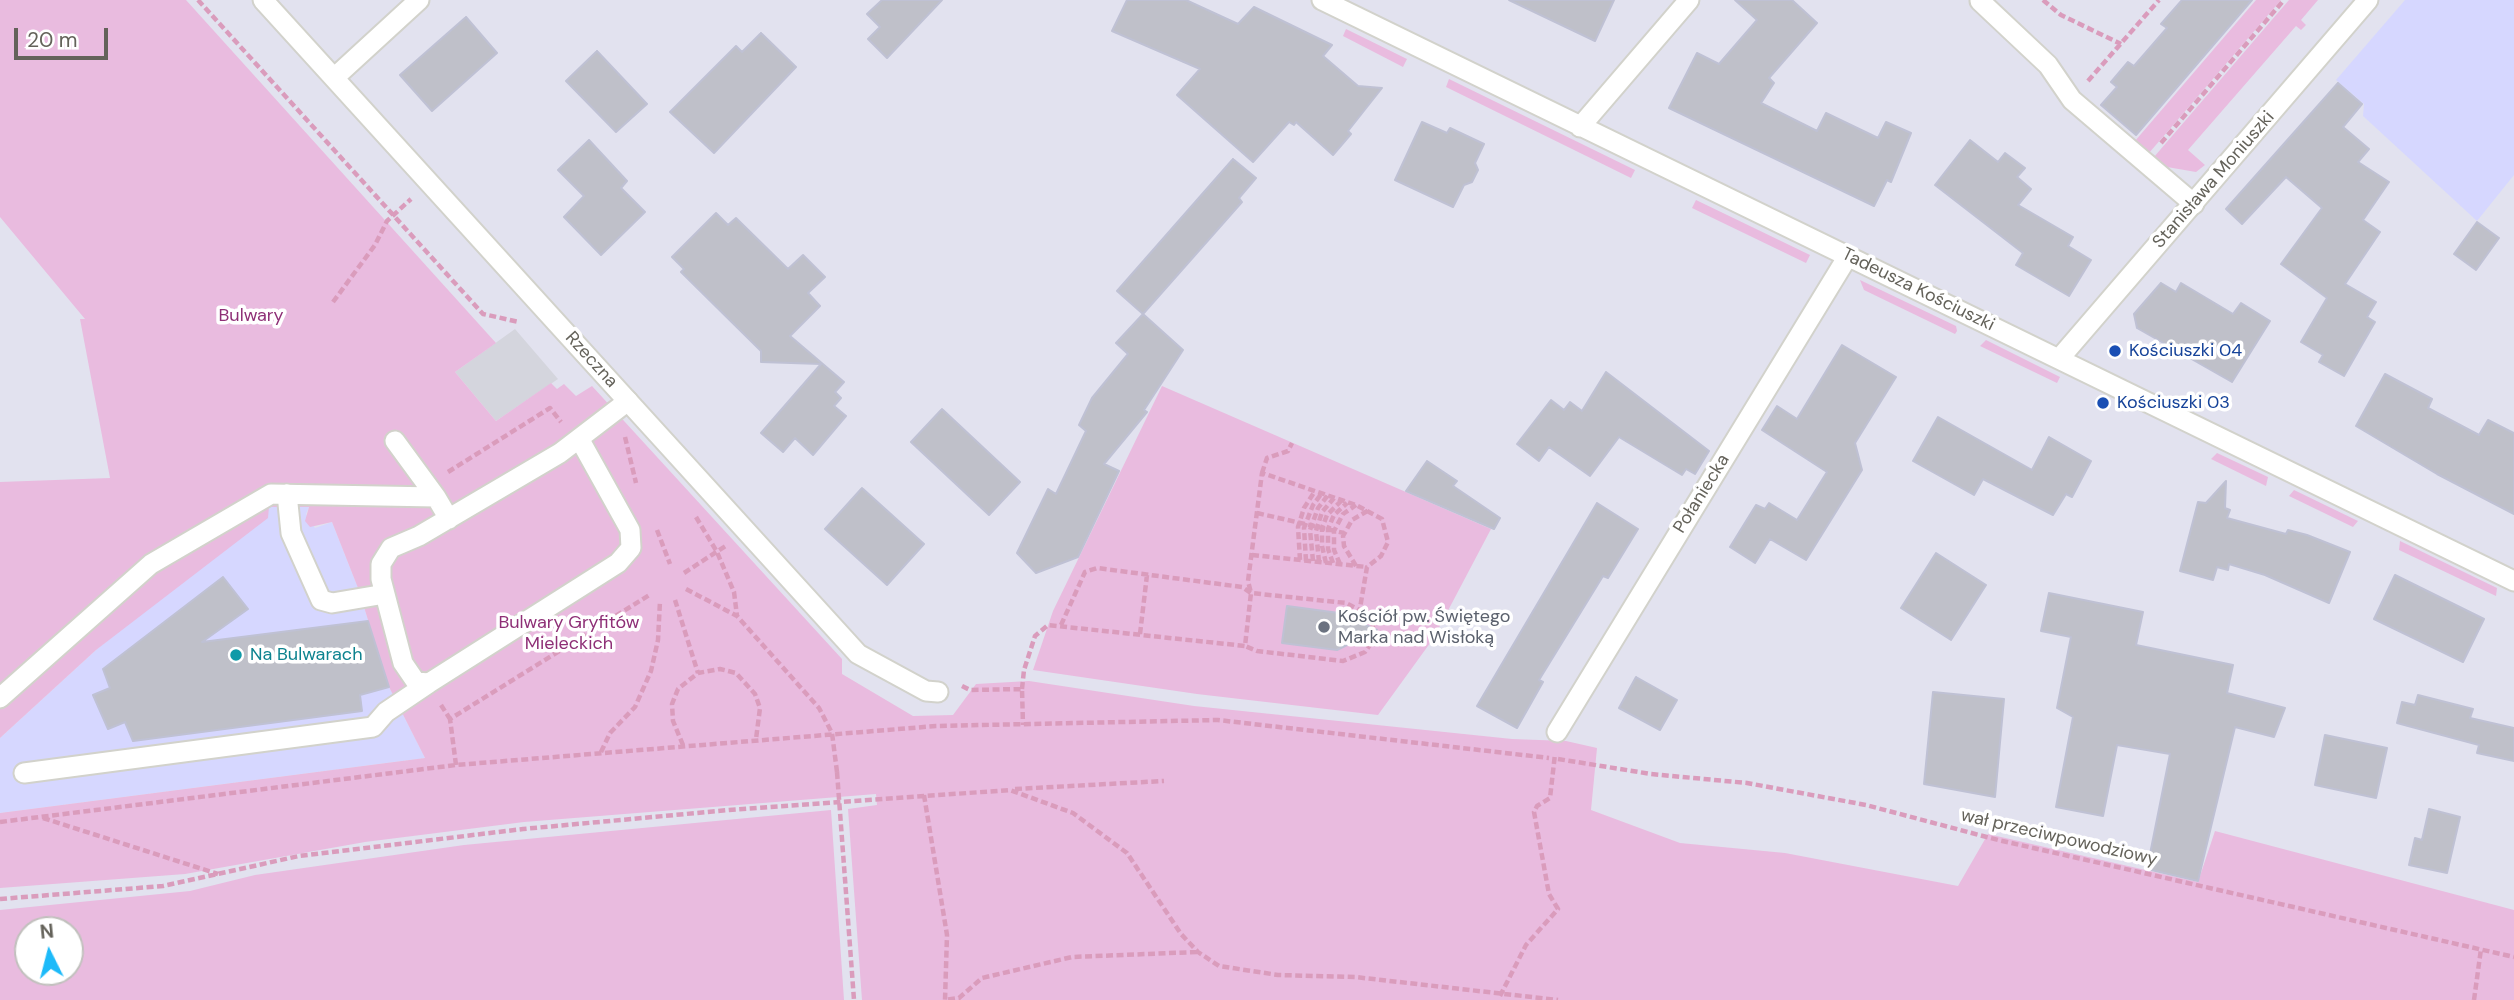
<!DOCTYPE html>
<html>
<head>
<meta charset="utf-8">
<style>
  body { margin:0 }
  #map { position:relative; width:2514px; height:1000px; overflow:hidden; background:#e2e2ef; font-family:"DM Sans",sans-serif }
  canvas { display:block }
  .north { position:absolute; left:14px; top:916px; width:70px; height:70px; box-sizing:border-box; background:#fff; border:2px solid #c1c0bd; border-radius:50%; rotate:354deg; font-size:19px; font-weight:700; line-height:28px; text-align:center; color:#64625a }
  .north::after { content:''; display:block; margin:auto; width:24px; height:32px; background:#1dbaf9; clip-path:polygon(50% 0,100% 100%,50% 72%,0 100%) }
  .scale { position:absolute; left:14px; top:28px; width:94px; height:32px; box-sizing:border-box; border:4px solid #64625a; border-top:0; padding-left:9px; font-size:21px; line-height:24px; white-space:nowrap; color:#64625a; -webkit-text-stroke:5px #fff; paint-order:stroke }
</style>
</head>
<body>
<div id="map">
<canvas width="2514" height="1000"></canvas>
<div class="north">N</div>
<div class="scale">20 m</div>
</div>
<script>
const ctx = document.querySelector('canvas').getContext('2d');
ctx.lineJoin = 'round';
function fill(path, color) {
  ctx.fillStyle = color;
  ctx.fill(path, 'evenodd');
}
function shape(rows) {
  const path = new Path2D();
  for (const r of rows) {
    path.moveTo(r[0], r[1]);
    for (let i = 2; i < r.length; i += 2) path.lineTo(r[i], r[i + 1]);
  }
  return path;
}
function strokePath(path, color, width, dash) {
  ctx.strokeStyle = color;
  ctx.lineWidth = width;
  ctx.lineCap = dash ? 'butt' : 'round';
  ctx.setLineDash(dash || []);
  ctx.stroke(path);
}
function label(font, color, halo, rows, align = 'center') {
  ctx.font = font + ' "DM Sans",sans-serif';
  ctx.lineWidth = 7;
  ctx.setLineDash([]);
  ctx.textBaseline = 'middle';
  ctx.strokeStyle = halo;
  ctx.fillStyle = color;
  for (const [text, x, y, turn = 0] of rows) {
    ctx.save();
    ctx.translate(x, y);
    ctx.rotate((+turn || 0) * Math.PI / 180);
    ctx.textAlign = isNaN(turn) ? turn : align;
    if (halo) ctx.strokeText(text, 0, 0);
    ctx.fillText(text, 0, 0);
    ctx.restore();
  }
}
fill(shape([
  [2405,0,2514,0,2514,175,2477,221,2363,116,2364,104,2336,80],
  [268,507,309,507,306,514,315,528,332,522,358,588,389,687,425,758,0,813,0,738,96,650]
]), '#d6d7ff');
fill(shape([
  [515,329,558,379,496,421,455,372]
]), '#d4d5dd');
fill(shape([
  [0,0,186,0,496,343,455,372,496,421,551,383,557,389,564,384,576,396,592,386,842,659,842,674,913,716,953,715,976,684,1029,681,1194,706,1512,739,1566,741,1597,748,1591,810,1680,843,1785,853,1958,886,1988,834,2198,882,2215,831,2514,910,2514,1000,862,1000,848,809,877,805,876,794,524,822,365,842,185,874,0,888,0,813,425,758,389,687,358,588,332,522,310,527,305,521,309,507,269,507,268,518,96,650,0,738,0,482,110,478,80,319,85,319,0,217],
  [2256,0,2281,0,2149,153,2135,141],
  [2289,0,2318,0,2301,20,2306,25,2301,30,2296,26,2188,150,2205,165,2196,172,2167,167,2154,157],
  [1346,29,1407,59,1403,67,1343,36],
  [1449,79,1635,170,1631,178,1446,87],
  [1696,200,1810,255,1806,263,1692,208],
  [1860,280,1956,326,1957,331,1955,334,1864,290],
  [1986,340,2060,377,2057,383,1980,346],
  [1162,386,1491,529,1433,639,1378,715,1197,694,1033,670,1053,611],
  [2217,453,2268,477,2266,486,2211,459],
  [2294,490,2358,521,2353,527,2289,496],
  [2400,541,2497,588,2496,596,2399,550],
  [831,810,844,1000,0,1000,0,910,190,891,255,875,464,845],
  [28,930,70,930,70,972,28,972]
]), '#e9bbdf');
const building = shape([
  [882,0,942,0,887,58,868,39,880,27,867,14,882,0],
  [1127,0,1186,0,1238,24,1254,7,1332,45,1323,56,1358,86,1382,88,1348,131,1351,134,1333,155,1296,122,1294,125,1289,122,1253,162,1177,95,1200,69,1112,31,1127,0],
  [1509,0,1614,0,1595,41,1509,0],
  [1735,0,1792,0,1817,23,1769,78,1774,83,1761,103,1817,131,1826,113,1878,138,1886,122,1911,133,1891,182,1887,180,1874,206,1669,108,1697,53,1719,64,1757,20,1735,0],
  [2182,0,2252,0,2136,135,2101,105,2117,87,2111,82,2128,62,2134,66,2167,28,2161,24,2182,0],
  [466,17,497,53,432,111,400,75,466,17],
  [761,33,796,67,714,153,670,112,736,46,742,52,761,33],
  [597,51,647,104,616,132,566,81,597,51],
  [2338,83,2362,104,2343,127,2369,149,2358,162,2389,182,2363,220,2380,232,2345,284,2376,302,2367,317,2375,322,2344,376,2319,362,2323,355,2301,342,2327,298,2281,264,2322,208,2286,177,2242,224,2226,209,2338,83],
  [1422,122,1447,133,1450,128,1484,144,1475,163,1478,170,1472,182,1464,185,1453,207,1395,180,1422,122],
  [589,140,627,181,621,188,645,212,601,255,564,217,584,196,558,170,589,140],
  [1970,140,1998,162,2005,153,2025,168,2017,177,2031,189,2018,205,2073,237,2068,246,2091,260,2069,296,2016,265,2023,253,1935,185,1970,140],
  [1233,159,1256,178,1239,198,1242,202,1143,314,1117,291,1233,159],
  [716,213,728,225,736,218,788,269,803,255,825,277,808,293,820,306,790,336,844,382,835,392,841,398,834,406,846,416,813,455,795,438,783,452,761,433,821,364,761,362,761,351,681,272,684,269,672,257,716,213],
  [2477,222,2499,238,2476,270,2454,254,2477,222],
  [2161,283,2176,292,2181,283,2233,314,2241,303,2270,321,2232,382,2137,328,2134,314,2161,283],
  [1143,314,1183,350,1144,410,1147,412,1104,464,1119,471,1078,557,1036,573,1017,553,1048,489,1056,494,1086,431,1079,425,1092,398,1128,354,1116,343,1143,314],
  [1842,345,1896,377,1855,443,1862,470,1806,560,1770,539,1755,563,1730,547,1756,505,1765,509,1769,503,1797,520,1827,472,1762,430,1777,406,1797,419,1842,345],
  [1606,372,1709,451,1695,474,1686,469,1682,475,1619,437,1590,476,1549,447,1539,461,1517,444,1551,400,1564,410,1570,402,1582,411,1606,372],
  [2385,374,2432,399,2428,408,2479,435,2488,420,2514,433,2514,514,2437,474,2356,426,2385,374],
  [942,409,1020,482,989,515,911,442,942,409],
  [1938,417,2032,470,2049,437,2091,461,2072,497,2066,494,2053,515,1983,479,1974,495,1913,461,1938,417],
  [1427,461,1457,481,1453,486,1500,518,1494,529,1406,491,1427,461],
  [2226,481,2225,508,2230,510,2227,518,2286,534,2288,530,2307,535,2350,552,2329,603,2265,575,2229,564,2228,570,2217,567,2213,580,2180,571,2198,502,2206,503,2226,481],
  [862,488,924,544,887,585,825,529,862,488],
  [1597,503,1638,529,1608,578,1603,576,1539,680,1543,682,1517,728,1477,706,1597,503],
  [1936,553,1986,585,1951,640,1901,608,1936,553],
  [2395,575,2484,619,2463,662,2374,619,2395,575],
  [223,577,248,609,202,642,368,621,389,687,360,695,362,711,133,741,125,722,108,729,93,695,110,688,103,669,223,577],
  [2049,593,2143,612,2136,645,2233,665,2227,693,2285,708,2274,737,2235,727,2198,881,2147,869,2170,754,2117,745,2103,816,2056,807,2073,717,2057,708,2071,637,2041,631,2049,593],
  [1287,606,1339,613,1377,630,1337,650,1282,643,1287,606],
  [1636,677,1677,700,1660,730,1619,708,1636,677],
  [1933,692,2004,699,1995,797,1924,784,1933,692],
  [2418,695,2473,709,2470,718,2514,728,2514,761,2477,753,2479,745,2397,723,2402,702,2415,705,2418,695],
  [2325,735,2387,748,2376,798,2315,785,2325,735],
  [2429,809,2460,817,2447,873,2409,865,2415,838,2422,840,2429,809]
]);
fill(building, '#bfc0c9');
strokePath(building, '#bfc1d4', 2);
const service = shape([
  [1980,1,2048,65,2072,100,2194,204],
  [580,440,630,530,631,548,618,563,429,683,416,682,403,663,381,579,381,564,391,548,419,536,560,453,628,401],
  [395,441,436,497],
  [287,494,291,533,321,600,332,603,385,594],
  [0,698,151,564,271,494,436,497,449,519],
  [24,773,373,727,386,712,429,683]
]);
const minor = shape([
  [263,0,858,654,926,691,938,692],
  [1322,0,2514,581],
  [334,78,419,0],
  [1580,127,1689,0],
  [2059,359,2368,0],
  [1557,732,1848,256]
]);
strokePath(service, '#d2d2cb', 23);
strokePath(minor, '#d2d2cb', 23);
strokePath(shape([
  [198,0,483,314,519,322],
  [2043,0,2061,15,2121,44],
  [2088,81,2159,0],
  [2161,143,2284,0],
  [333,302,375,245,387,221,411,199],
  [625,437,636,483],
  [448,472,550,408,561,422],
  [1262,473,1267,458,1288,451,1292,443],
  [1257,513,1344,533],
  [696,517,717,552,734,592,737,616],
  [657,530,670,564],
  [1252,555,1367,567],
  [1300,560,1298,527,1304,508,1315,491],
  [1306,561,1304,528,1313,505,1322,493],
  [1313,561,1310,530,1318,508,1328,495],
  [1319,562,1316,531,1322,512,1334,498],
  [1326,563,1322,546,1322,528,1327,515,1341,501],
  [1333,563,1328,549,1328,529,1334,515,1347,503],
  [1340,564,1334,550,1334,531,1343,514,1356,505],
  [1356,566,1344,546,1343,536,1352,520,1369,510],
  [684,573,727,545],
  [686,589,737,616,819,708,832,733,837,772],
  [675,600,698,673],
  [1061,625,1085,572,1097,568,1242,587,1251,593,1346,603,1369,615,1373,625,1372,642,1365,652,1343,661,1257,651,1245,646],
  [1140,634,1147,575],
  [962,686,970,690,1022,689,1023,725],
  [1022,689,1024,670,1035,636,1048,625,1245,646,1251,593,1248,581,1262,473,1356,505,1382,519,1388,542,1381,556,1367,567,1360,608],
  [441,705,450,719],
  [683,745,673,721,672,704,678,689,698,673,720,669,736,673,755,694,760,708,756,739],
  [601,752,610,733,635,707,651,671,658,640,660,601],
  [1558,759,1651,774,1747,783,1866,805,1998,840,2514,957],
  [456,765,450,719,651,594],
  [1015,789,1164,781],
  [924,795,947,935,945,1000,959,998,982,978,1072,957,1197,952],
  [43,818,218,874],
  [0,822,456,765,936,726,1218,720,1549,758],
  [0,899,163,886,299,856,523,829,729,810,1010,790,1073,813,1127,853,1181,934,1198,952,1219,966,1278,975,1355,977,1558,1000],
  [1500,996,1526,945,1558,909,1549,894,1534,812,1537,806,1550,798,1555,754],
  [2474,1000,2481,949]
]), '#da9cbc', 4.5, [7, 3.5]);
strokePath(service, '#fff', 19);
strokePath(minor, '#fff', 19);
strokePath(shape([
  [837,772,854,1000]
]), '#da9cbc', 4.5, [7, 3.5]);
for (const [x, y, r, color] of [
  [2115,351,7,"#1a4fb4"],
  [2103,403,7,"#1a4fb4"],
  [1324,627,7,"#6b7280"],
  [236,655,7,"#0f9aa8"]
]) {
  const dot = new Path2D();
  dot.arc(x, y, r, 0, 2 * Math.PI);
  ctx.fillStyle = color;
  ctx.fill(dot);
  strokePath(dot, '#fff', 2.5);
}
label('18px', '#64625a', '#fff', [
  ["Stanisława Moniuszki",2214,180,-49],
  ["Tadeusza Kościuszki",1918,290,26],
  ["Rzeczna",591,360,48],
  ["Połaniecka",1702,494,-58],
  ["wał przeciwpowodziowy",2059,838,13]
]);
label('18px', '#8e2f76', '#fff', [
  ["Bulwary",251,316],
  ["Bulwary Gryfitów",569,623],
  ["Mieleckich",569,644]
]);
label('18px', '#164399', '#fff', [
  ["Kościuszki 04",2129,351],
  ["Kościuszki 03",2117,403]
], 'left');
label('18px', '#5b616d', '#fff', [
  ["Kościół pw. Świętego",1338,617],
  ["Marka nad Wisłoką",1338,638]
], 'left');
label('18px', '#0d838f', '#fff', [
  ["Na Bulwarach",250,655]
], 'left');
</script>
</body>
</html>
